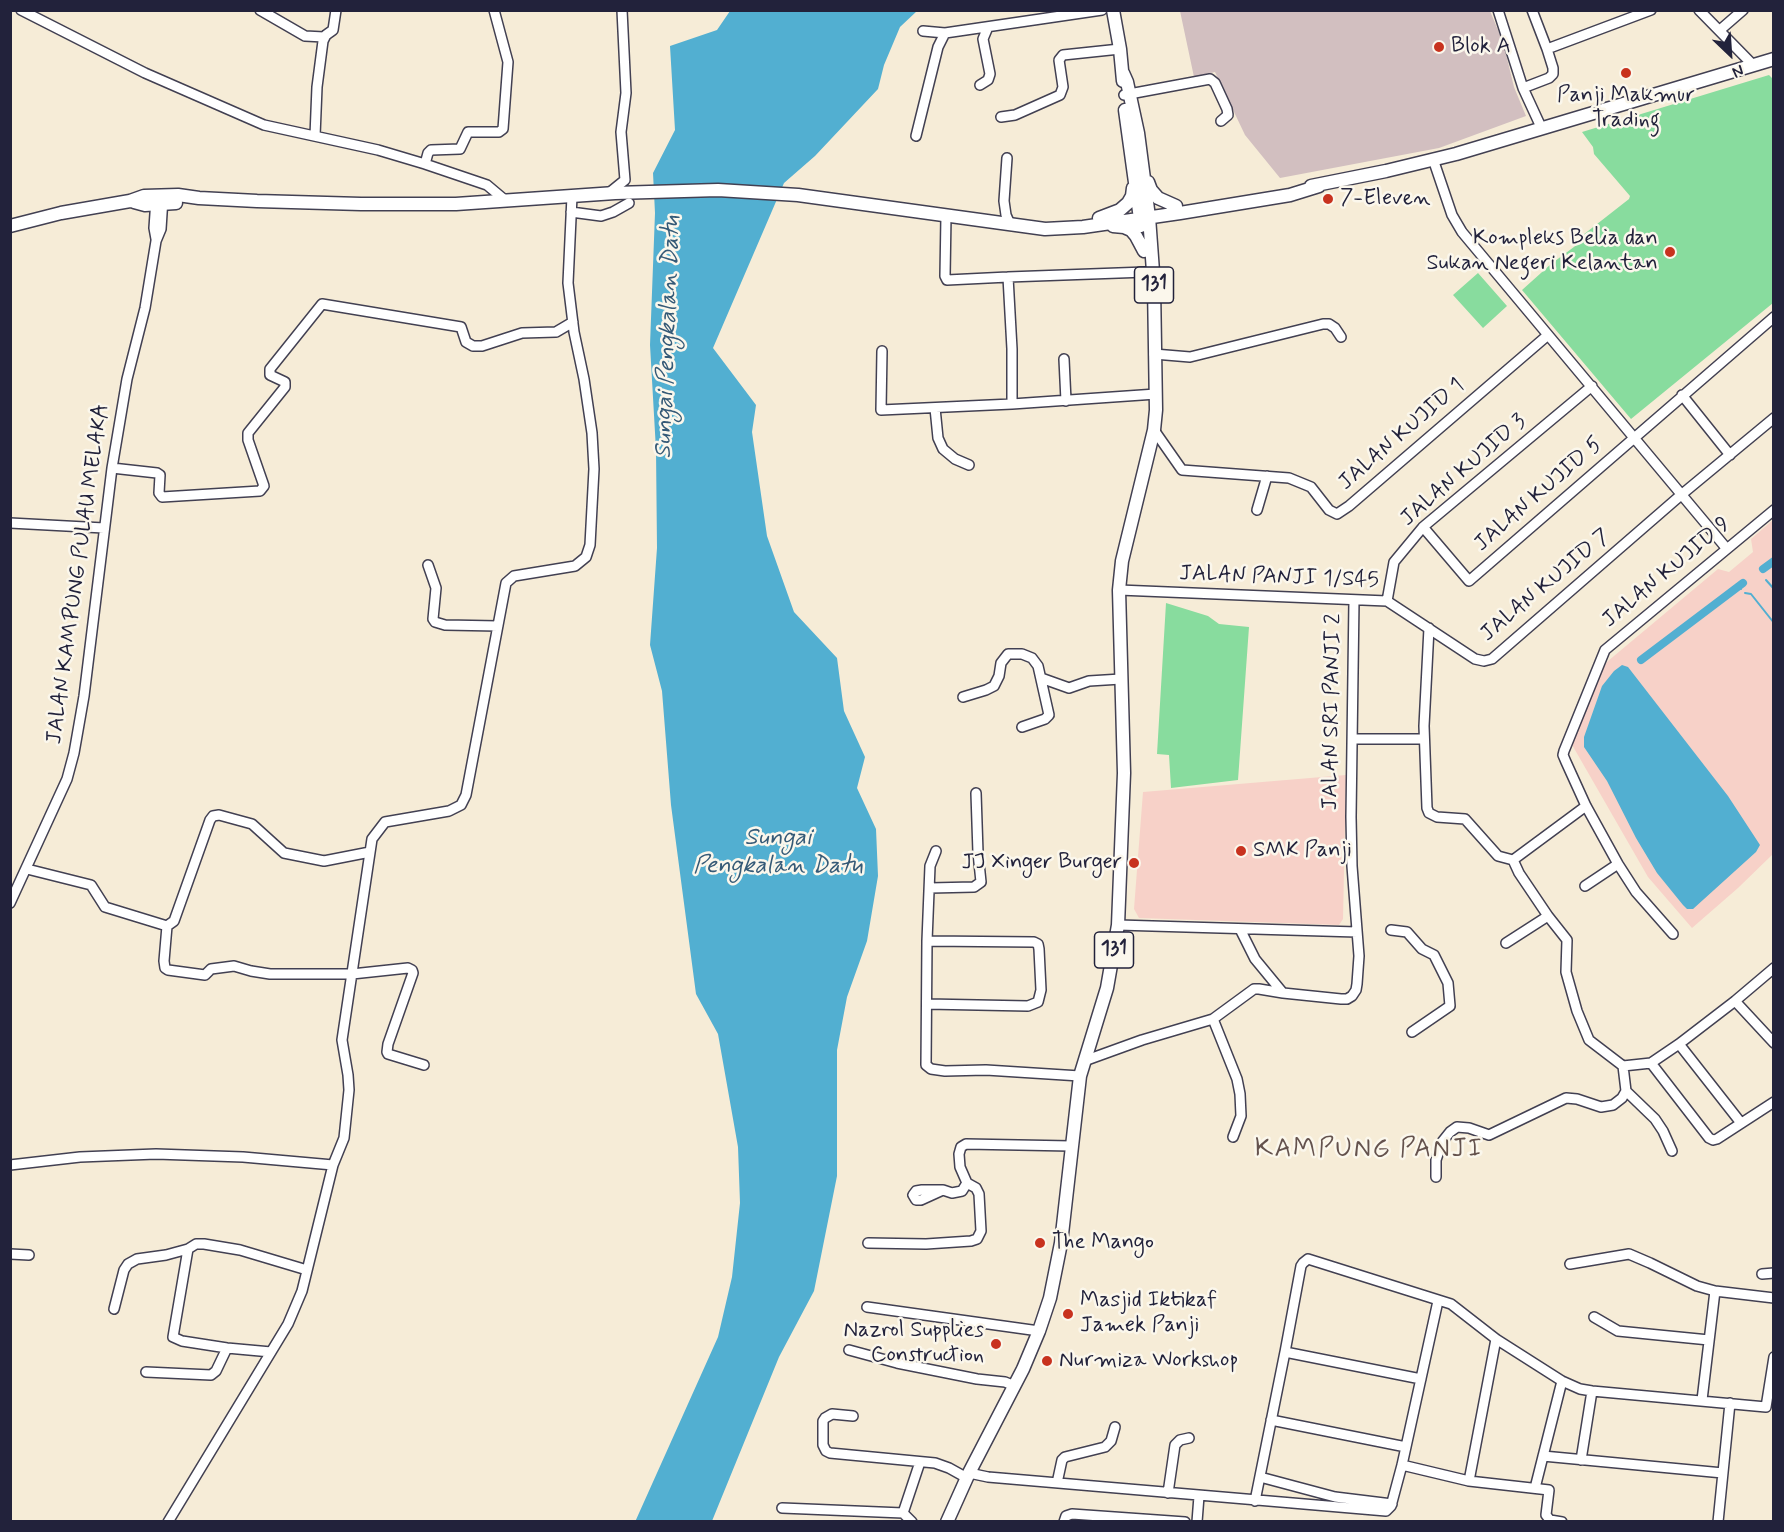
<!DOCTYPE html>
<html>
<head>
<meta charset="utf-8">
<style>
  body { margin:0 }
  #map { position:relative; width:1784px; height:1532px; overflow:hidden; background:#f6ecd7; font-family:Mynerve,sans-serif }
  canvas { display:block }
  .frame { position:absolute; inset:0; border:12px solid #22223b; pointer-events:none }
  .north { position:absolute; left:1700px; top:24px; width:60px; height:60px; -webkit-text-stroke:4px #fbf7ec; paint-order:stroke; rotate:155deg; font-size:16px; font-weight:700; line-height:24px; text-align:center; color:#22223b }
  .north::after { content:''; display:block; margin:auto; width:21px; height:27px; background:#22223b; clip-path:polygon(50% 0,100% 100%,50% 72%,0 100%) }
</style>
</head>
<body>
<div id="map">
<canvas width="1784" height="1532"></canvas>
<div class="frame"></div>
<div class="north">N</div>
</div>
<script>
const ctx = document.querySelector('canvas').getContext('2d');
ctx.lineJoin = 'round';
function fill(path, color) {
  ctx.fillStyle = color;
  ctx.fill(path, 'evenodd');
}
function shape(rows) {
  const path = new Path2D();
  for (const r of rows) {
    path.moveTo(r[0], r[1]);
    for (let i = 2; i < r.length; i += 2) path.lineTo(r[i], r[i + 1]);
  }
  return path;
}
function strokePath(path, color, width, dash) {
  ctx.strokeStyle = color;
  ctx.lineWidth = width;
  ctx.lineCap = dash ? 'butt' : 'round';
  ctx.setLineDash(dash || []);
  ctx.stroke(path);
}
function label(font, color, halo, rows, align = 'center') {
  ctx.font = font + ' Mynerve,sans-serif';
  ctx.lineWidth = 5;
  ctx.setLineDash([]);
  ctx.textBaseline = 'middle';
  ctx.strokeStyle = halo;
  ctx.fillStyle = color;
  for (const [text, x, y, turn = 0] of rows) {
    ctx.save();
    ctx.translate(x, y);
    ctx.rotate((+turn || 0) * Math.PI / 180);
    ctx.textAlign = isNaN(turn) ? turn : align;
    if (halo) ctx.strokeText(text, 0, 0);
    ctx.fillText(text, 0, 0);
    ctx.restore();
  }
}
fill(shape([
  [1773,520,1773,854,1738,888,1692,928,1648,877,1571,743,1602,668,1608,661,1718,569,1729,572,1753,552,1751,539],
  [1346,775,1343,919,1339,925,1139,918,1134,909,1143,792]
]), '#f7d1c8');
fill(shape([
  [1180,11,1490,11,1503,42,1514,87,1526,116,1439,148,1280,178,1245,135,1215,72,1194,77]
]), '#d2bfc0');
fill(shape([
  [1769,75,1774,80,1773,303,1631,419,1522,290,1551,264,1582,241,1583,235,1629,199,1630,196,1594,154,1593,147,1582,132],
  [1478,273,1507,306,1483,328,1453,295],
  [1166,603,1208,616,1219,624,1249,627,1238,780,1171,788,1169,755,1157,754]
]), '#88dc9e');
fill(shape([
  [730,11,917,11,900,27,884,65,878,89,815,156,784,183,713,348,756,405,752,432,767,536,794,612,837,658,844,711,865,757,857,788,876,829,878,876,867,941,847,997,837,1050,837,1176,814,1291,779,1357,712,1521,635,1522,718,1337,732,1277,740,1203,738,1147,718,1034,696,994,671,805,662,691,650,645,657,548,656,450,650,345,655,213,653,173,675,130,670,46,717,30],
  [1622,665,1628,667,1728,796,1760,845,1756,852,1693,909,1687,909,1683,905,1657,873,1636,838,1607,781,1584,747,1584,737,1602,686,1614,671]
]), '#52afd1');
strokePath(shape([
  [1766,580,1774,589],
  [1739,586,1741,589],
  [1745,593,1751,594,1774,623]
]), '#52afd1', 2);
strokePath(shape([
  [1763,569,1774,561],
  [1641,660,1743,583]
]), '#52afd1', 8);
const minor = shape([
  [21,10,145,73,264,125,378,150,425,164,487,185,506,201],
  [260,10,305,36,324,37],
  [1498,10,1523,88,1541,127],
  [1532,10,1547,49],
  [1699,10,1753,65],
  [1720,30,1743,10],
  [923,31,945,33,1102,10],
  [980,85,988,80,990,74,983,39,988,27],
  [1523,88,1549,78,1553,74,1553,68,1547,49,1651,10],
  [1124,95,1210,79,1215,83,1227,109,1228,115,1221,121],
  [1001,117,1015,115,1060,95,1063,87,1059,60,1063,55,1120,49],
  [315,136,317,87,323,41,326,35,333,30,336,10],
  [916,136,938,47,945,33],
  [1007,158,1004,201,1006,215,1010,224],
  [1433,159,1452,215,1462,232,1727,549],
  [425,164,428,153,431,150,460,149,468,132,499,132,503,129,508,62,494,10],
  [609,193,625,180,621,132,626,93,622,10],
  [571,212,601,216,613,212,629,203],
  [946,216,945,276,947,280,1008,277],
  [156,239,154,228,156,199],
  [882,351,881,410,1012,404,1156,394],
  [1154,354,1190,357,1323,324,1329,324,1335,328,1341,337],
  [1064,359,1066,401],
  [1682,395,1730,455],
  [1012,404,1012,349,1008,277,1146,272],
  [935,408,938,438,943,449,955,459,969,465],
  [1154,430,1182,470,1289,478,1311,487,1329,510,1337,514,1349,506,1548,335],
  [112,468,157,473,160,475,159,493,162,497,260,491,264,486,248,440,248,433,285,387,285,382,270,375,270,369,322,304,461,327,466,342,473,346,482,346,522,333,556,332,573,322],
  [1257,510,1267,476],
  [10,523,104,528],
  [1423,527,1469,581,1774,317],
  [428,565,436,588,433,619,435,622,445,625,498,626],
  [1119,590,1387,601,1475,659,1484,661,1492,659,1681,495,1774,418],
  [1387,601,1394,562,1423,527,1592,386],
  [1429,628,1424,726,1427,808,1429,813,1437,817,1465,819,1498,856,1513,860,1586,806],
  [1041,678,1069,688,1089,681,1121,679],
  [963,697,986,690,994,686,999,676,1001,663,1008,654,1022,654,1032,658,1038,666,1049,715,1045,719,1022,727],
  [1353,739,1424,739],
  [936,851,930,866,927,941,926,1065,931,1069,945,1071,986,1070,1080,1076],
  [27,869,91,885,105,907,167,926,174,921,210,820,213,816,219,815,252,824,284,853,324,861,370,852],
  [1585,886,1618,864],
  [930,888,974,887,981,882,978,853,976,793],
  [10,903,67,779,74,753,84,696,112,468,127,379,145,308,156,241,161,229,163,198],
  [1118,925,1357,932],
  [167,926,164,961,165,968,168,970,205,975,211,969,234,966,251,971,270,974,352,974,408,968,412,970,413,973,388,1044,387,1052,388,1054,424,1065],
  [1240,929,1255,959,1283,993,1341,999,1347,999,1352,996,1356,990,1357,984,1359,956,1352,866,1351,817,1354,600],
  [1391,930,1407,932,1422,949,1434,955,1448,983,1450,1006,1412,1032],
  [1673,934,1636,892,1618,864,1586,806,1566,762,1563,755,1564,751,1605,650,1774,510],
  [1506,943,1548,916],
  [1774,968,1735,1001,1679,1044,1651,1063,1709,1138,1713,1140,1717,1139,1774,1102],
  [1735,1001,1774,1043],
  [927,1004,1028,1006,1038,1002,1041,990,1039,949,1038,944,1034,942,927,941],
  [1213,1019,1237,1079,1240,1094,1241,1116,1233,1137],
  [1679,1044,1741,1123],
  [1084,1061,1142,1040,1213,1019,1254,989,1259,989,1283,993],
  [1623,1066,1651,1063],
  [1626,1091,1655,1119,1663,1131,1672,1151],
  [10,1165,80,1157,156,1154,243,1157,333,1165],
  [1436,1177,1436,1160,1442,1142,1450,1132,1457,1127,1469,1128,1489,1135,1566,1098,1577,1099,1601,1107,1613,1105,1622,1098,1626,1091,1623,1066,1589,1040,1577,1011,1566,972,1567,940,1548,916,1519,873,1513,860],
  [943,1190,921,1200,916,1200,913,1195,916,1191,922,1190,943,1190,952,1193,962,1191,967,1183,960,1167,959,1154,961,1147,966,1144,1071,1146],
  [868,1243,926,1244,971,1241,977,1239,981,1231,979,1194,976,1188,967,1183],
  [10,1254,29,1255],
  [1570,1264,1629,1254,1650,1263,1697,1286,1715,1291,1774,1298],
  [1762,1274,1774,1273],
  [867,1307,1039,1331],
  [114,1309,124,1270,128,1264,137,1259,166,1255,188,1249],
  [1594,1317,1618,1331,1709,1340],
  [849,1350,897,1363,977,1379,1005,1382,1015,1386],
  [271,1352,227,1348,182,1341,173,1337,188,1249,196,1244,204,1244,240,1250,307,1270],
  [1285,1352,1301,1266,1303,1263,1308,1259,1451,1304,1496,1339,1562,1381,1580,1389,1592,1391,1766,1407,1774,1357],
  [146,1372,211,1375,216,1371,227,1348],
  [1702,1400,1715,1291],
  [853,1416,832,1414,825,1418,823,1421,823,1445,826,1451,830,1453,935,1463,949,1468,967,1478],
  [1271,1420,1406,1447],
  [1543,1456,1723,1473],
  [1581,1460,1592,1391],
  [1402,1465,1469,1481,1549,1490,1546,1515,1550,1520,1562,1522],
  [969,1473,988,1477,1386,1511,1391,1506,1402,1465,1438,1301],
  [1260,1477,1335,1497,1392,1504],
  [1469,1481,1496,1339],
  [1057,1483,1062,1460,1065,1457,1105,1447,1111,1441,1115,1427],
  [1535,1488,1562,1381],
  [1168,1493,1175,1445,1180,1440,1189,1438],
  [1255,1501,1285,1352,1421,1379],
  [782,1508,903,1513,912,1522],
  [903,1513,920,1462],
  [168,1522,288,1324,302,1291,333,1165,344,1138,349,1090,348,1075,342,1040,372,839,385,822,449,811,461,805,466,795,506,583,514,576,575,566,586,557,590,545,594,469,592,433,584,379,574,332,568,283,572,196],
  [1064,1522,1066,1516,1072,1514,1185,1522],
  [1197,1522,1199,1496],
  [1718,1522,1730,1403]
]);
const major = shape([
  [1113,10,1120,49,1123,81],
  [1125,110,1141,226],
  [1148,182,1151,190,1158,198,1176,206],
  [1311,186,1386,171,1456,154,1774,59],
  [134,202,145,205,176,203],
  [1099,218,1120,210,1128,203,1132,196,1133,188],
  [10,226,61,213,130,201,144,196,178,195,199,198,257,201,361,204,456,204,615,193,718,190,798,195,1045,229,1083,227,1180,213,1290,195,1319,186],
  [1113,226,1124,227,1131,230,1136,236,1144,251],
  [947,1522,969,1473,1023,1369,1039,1331,1050,1298,1061,1243,1080,1076,1107,988,1118,925,1124,773,1119,590,1122,561,1154,430,1156,410,1154,285,1149,217,1138,133,1127,82,1123,73]
]);
strokePath(minor, '#424052', 12);
strokePath(major, '#424052', 15);
strokePath(minor, '#fff', 9);
strokePath(major, '#fff', 12);
for (const [x, y, r, color] of [
  [1439,47,6,"#c8321e"],
  [1626,73,6,"#c8321e"],
  [1328,199,6,"#c8321e"],
  [1670,252,6,"#c8321e"],
  [1241,851,6,"#c8321e"],
  [1134,863,6,"#c8321e"],
  [1040,1243,6,"#c8321e"],
  [1068,1314,6,"#c8321e"],
  [996,1344,6,"#c8321e"],
  [1047,1361,6,"#c8321e"]
]) {
  const dot = new Path2D();
  dot.arc(x, y, r, 0, 2 * Math.PI);
  ctx.fillStyle = color;
  ctx.fill(dot);
  strokePath(dot, '#fbf7ec', 2);
}
for (const [x, y, w] of [
  [1154,285,39],
  [1114,950,39]
]) {
  const box = new Path2D();
  box.roundRect(x - w / 2, y - 18, w, 36, 4.5);
  ctx.fillStyle = '#fbf7ec';
  ctx.fill(box);
  strokePath(box, '#22223b', 1.5);
}
label('bold 21px', '#22223b', null, [
  ["131",1154,285],
  ["131",1114,950]
]);
label('22px', '#22223b', '#fbf7ec', [
  ["Blok A",1451,47],
  ["Panji Makmur",1626,96,"center"],
  ["Trading",1626,121,"center"],
  ["7-Eleven",1340,199],
  ["Kompleks Belia dan",1658,239,"right"],
  ["Sukan Negeri Kelantan",1658,264,"right"],
  ["SMK Panji",1253,851],
  ["JJ Xinger Burger",1122,863,"right"],
  ["The Mango",1052,1243],
  ["Masjid Iktikaf",1080,1301],
  ["Jamek Panji",1080,1326],
  ["Nazrol Supplies",984,1331,"right"],
  ["Construction",984,1356,"right"],
  ["Nurmiza Workshop",1059,1361]
], 'left');
label('22px', '#22223b', '#fbf7ec', [
  ["JALAN KUJID 1",1402,435,-41],
  ["JALAN KUJID 3",1464,471,-41],
  ["JALAN KUJID 5",1539,495,-41],
  ["JALAN KUJID 9",1667,573,-40],
  ["JALAN KAMPUNG PULAU MELAKA",79,574,-82],
  ["JALAN PANJI 1/S45",1279,578,2],
  ["JALAN KUJID 7",1546,586,-40],
  ["JALAN SRI PANJI 2",1333,712,-89]
]);
label('italic 24px', '#355a77', '#fbf7ec', [
  ["Sungai Pengkalan Datu",669,337,-88],
  ["Sungai",778,839],
  ["Pengkalan Datu",778,867]
]);
ctx.letterSpacing = '1.5px';
label('26px', '#64524d', '#fbf7ec', [
  ["KAMPUNG PANJI",1369,1151]
]);
ctx.letterSpacing = '0px';
</script>
</body>
</html>
